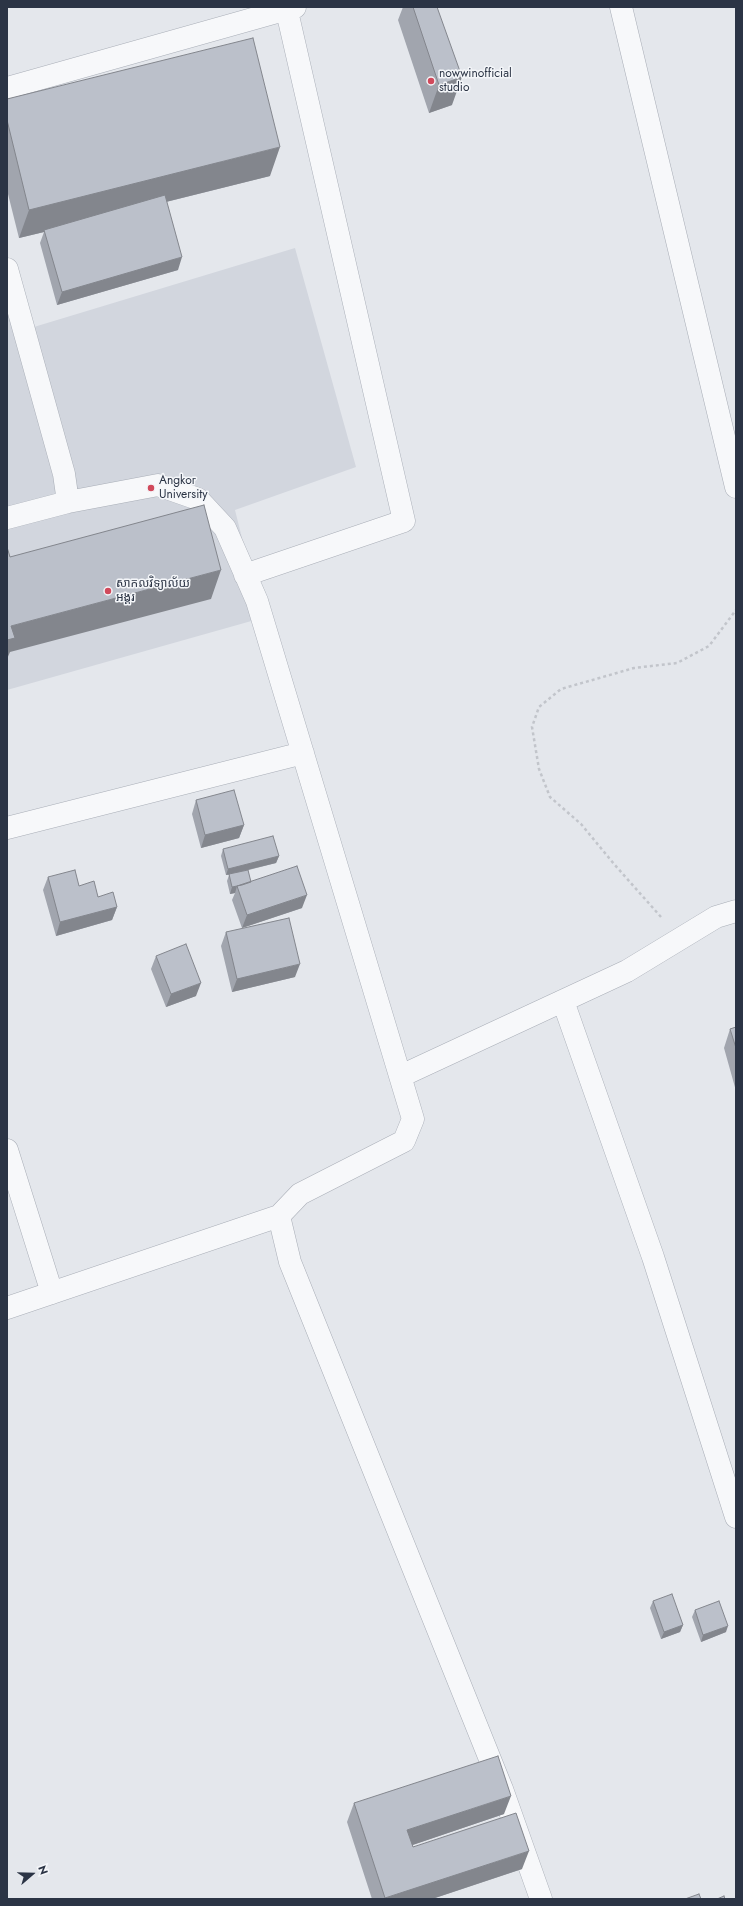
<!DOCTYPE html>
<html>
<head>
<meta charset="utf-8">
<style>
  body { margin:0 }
  #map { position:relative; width:743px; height:1906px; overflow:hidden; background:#e4e7ec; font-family:Jost,sans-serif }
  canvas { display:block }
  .frame { position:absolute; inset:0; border:8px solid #2b3445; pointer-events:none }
  .north { position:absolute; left:12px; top:1854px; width:40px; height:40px; -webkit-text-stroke:3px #f4f6f9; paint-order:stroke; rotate:70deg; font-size:11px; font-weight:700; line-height:16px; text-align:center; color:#2b3445 }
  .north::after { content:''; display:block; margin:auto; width:14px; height:18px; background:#2b3445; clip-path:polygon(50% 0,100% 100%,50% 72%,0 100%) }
</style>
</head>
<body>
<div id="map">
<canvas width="743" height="1906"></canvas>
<div class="frame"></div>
<div class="north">N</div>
</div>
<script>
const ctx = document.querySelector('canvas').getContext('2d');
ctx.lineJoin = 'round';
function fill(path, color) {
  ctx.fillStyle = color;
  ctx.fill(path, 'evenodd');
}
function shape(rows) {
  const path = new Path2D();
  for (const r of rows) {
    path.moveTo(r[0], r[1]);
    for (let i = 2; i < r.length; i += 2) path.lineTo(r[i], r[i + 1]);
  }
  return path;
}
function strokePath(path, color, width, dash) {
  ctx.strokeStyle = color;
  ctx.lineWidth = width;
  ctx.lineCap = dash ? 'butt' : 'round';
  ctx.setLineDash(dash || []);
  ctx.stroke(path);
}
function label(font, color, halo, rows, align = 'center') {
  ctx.font = font + ' Jost,"Noto Sans Khmer",sans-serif';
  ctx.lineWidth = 3;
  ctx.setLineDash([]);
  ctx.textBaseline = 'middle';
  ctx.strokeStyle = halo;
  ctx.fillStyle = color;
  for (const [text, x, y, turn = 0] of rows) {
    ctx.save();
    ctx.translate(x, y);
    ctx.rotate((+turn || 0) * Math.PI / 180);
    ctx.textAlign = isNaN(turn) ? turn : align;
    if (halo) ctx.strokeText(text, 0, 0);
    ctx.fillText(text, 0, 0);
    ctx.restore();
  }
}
fill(shape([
  [295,248,356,467,235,510,262,618,7,690,7,269,24,330]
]), '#d2d6de');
const minor = shape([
  [621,7,736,487],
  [7,88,295,7],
  [7,269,64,474,68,502],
  [7,518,68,502,158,485,198,499,225,528,257,601,413,1119,404,1141,300,1194,279,1216,7,1308],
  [245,575,404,521,286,7],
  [7,828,303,753],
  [563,1001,653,1257,736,1517],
  [401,1076,627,971,716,917,736,911],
  [7,1150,52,1293],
  [279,1216,290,1262,502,1789,541,1899]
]);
strokePath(minor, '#a9aeb7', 23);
strokePath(shape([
  [661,917,614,864,581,824,550,797,539,769,532,727,539,707,561,689,634,668,677,663,709,646,736,610]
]), '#c2c5cb', 2.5, [3, 3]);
strokePath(minor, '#f7f8fa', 22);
fill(shape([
  [403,7,437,7,452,105,429,113,398,20],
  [7,99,270,176,166,202,178,270,57,305,40,243,44,232,19,238,7,190],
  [196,800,244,825,239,838,201,848,192,814],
  [223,849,279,856,276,863,241,872,251,882,302,908,242,928,232,900,235,893,230,894,227,881,229,875,226,875,221,856],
  [48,877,79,886,117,907,112,920,56,936,43,890],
  [226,932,295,977,232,992,221,946],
  [156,956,196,996,166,1007,151,969],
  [736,1027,736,1091,724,1048,730,1029],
  [653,1601,683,1625,680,1632,661,1639,650,1608],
  [695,1610,726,1632,701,1642,692,1617],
  [354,1803,504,1814,412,1845,413,1847,522,1869,432,1899,372,1899,347,1822]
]), '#a1a5ae');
fill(shape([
  [462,77,452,105,429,113,439,85],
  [280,147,270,176,45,232,44,230,44,232,19,238,29,210],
  [182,257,178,270,57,305,62,292],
  [221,570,211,599,10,652,7,659,7,638,11,626],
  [244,825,239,838,201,848,205,835],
  [279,856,276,863,226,875,228,869],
  [251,883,237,886,235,893,230,894,232,887],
  [307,895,302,908,242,928,247,915],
  [117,907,112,920,56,936,60,922],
  [300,964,295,977,232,992,237,979],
  [201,983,196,996,166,1007,171,994],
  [683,1625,680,1632,661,1639,664,1632],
  [728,1626,726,1632,701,1642,703,1635],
  [511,1796,504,1814,401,1849,407,1830],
  [529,1851,522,1869,432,1899,384,1899,385,1898]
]), '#83868d');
const building = shape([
  [413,7,437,7,462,77,439,85,413,7],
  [253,38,280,147,29,210,7,120,7,99,253,38],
  [165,195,182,257,62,292,44,230,165,195],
  [204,505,221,570,11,626,15,638,7,640,7,547,10,557,204,505],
  [234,790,244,825,205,835,196,800,234,790],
  [273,836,279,856,228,869,223,849,273,836],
  [297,866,307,895,247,915,237,886,297,866],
  [75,870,79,886,94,881,98,897,113,892,117,907,60,922,48,877,75,870],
  [248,870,251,882,242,885,232,887,229,874,248,870],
  [289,918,300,964,237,979,226,932,289,918],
  [186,944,201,983,171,994,156,956,186,944],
  [736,1027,736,1048,730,1029,736,1027],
  [672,1594,683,1625,664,1632,653,1601,672,1594],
  [719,1601,728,1626,703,1635,695,1610,719,1601],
  [498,1756,511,1796,407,1830,413,1847,516,1813,529,1851,385,1898,354,1803,498,1756],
  [699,1894,701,1899,685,1899,699,1894],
  [724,1896,725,1899,717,1899,724,1896]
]);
fill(building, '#bbc0ca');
strokePath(building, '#83868d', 1);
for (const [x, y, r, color] of [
  [431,81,4,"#d1495b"],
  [151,488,4,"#d1495b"],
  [108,591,4,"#d1495b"]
]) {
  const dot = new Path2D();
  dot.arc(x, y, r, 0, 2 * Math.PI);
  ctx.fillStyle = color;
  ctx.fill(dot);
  strokePath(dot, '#f4f6f9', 1.5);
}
label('12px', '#2b3445', '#f4f6f9', [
  ["nowwinofficial",439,74],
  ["studio",439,88],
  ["Angkor",159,481],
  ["University",159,495],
  ["សាកលវិទ្យាល័យ",116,584],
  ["អង្គរ",116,598]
], 'left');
</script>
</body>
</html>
